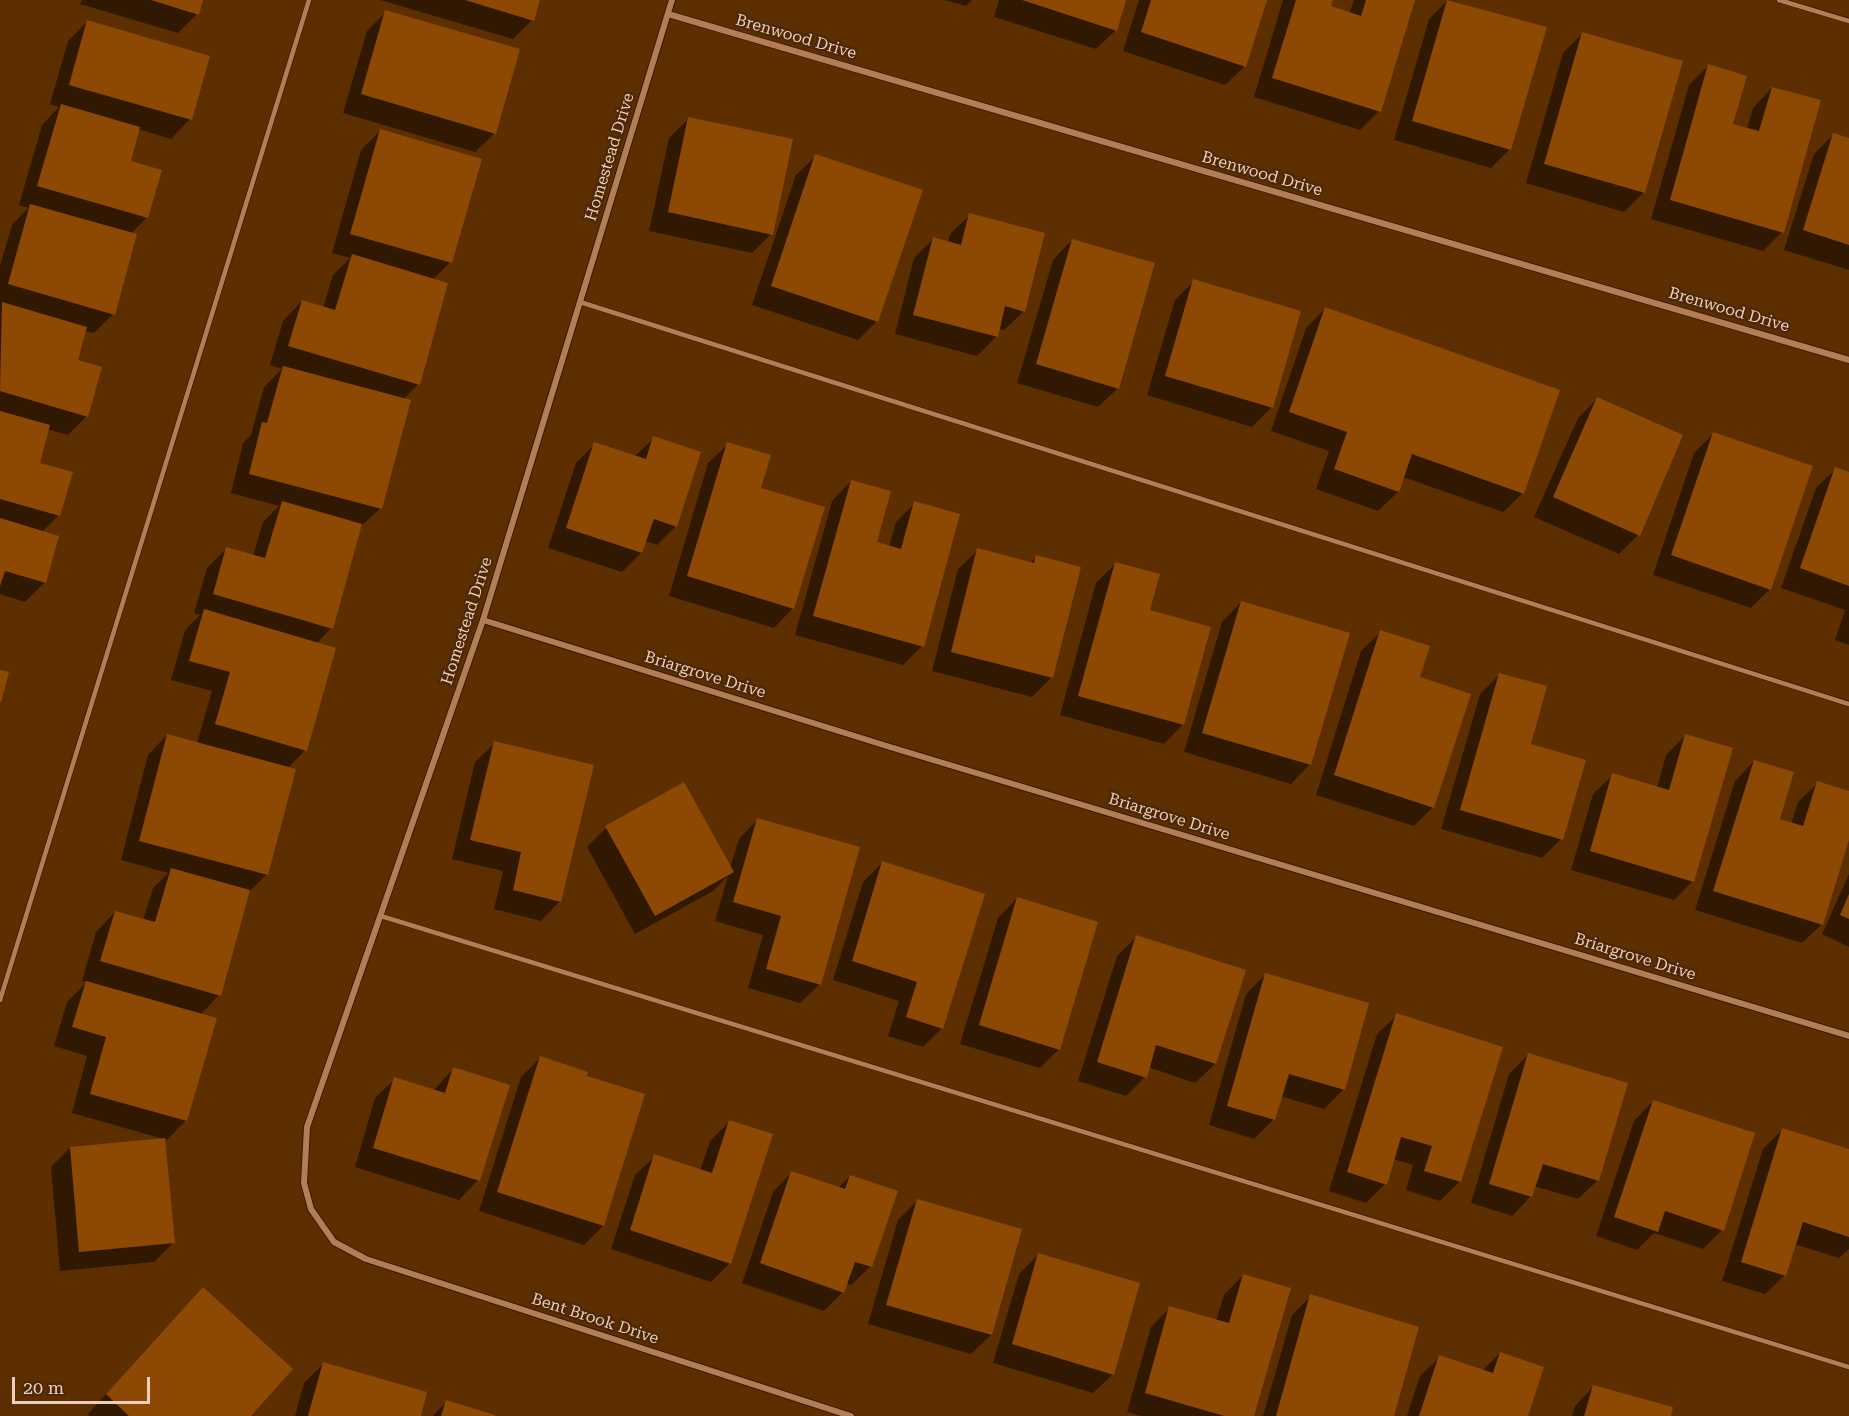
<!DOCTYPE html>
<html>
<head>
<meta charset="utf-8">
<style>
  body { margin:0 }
  #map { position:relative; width:1849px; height:1416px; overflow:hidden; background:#5d2e00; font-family:"Roboto Serif",serif }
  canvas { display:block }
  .scale { position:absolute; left:12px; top:1377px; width:138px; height:27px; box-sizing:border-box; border:3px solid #eccfba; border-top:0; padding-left:8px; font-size:18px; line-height:21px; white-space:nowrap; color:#eccfba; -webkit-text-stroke:4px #4c2708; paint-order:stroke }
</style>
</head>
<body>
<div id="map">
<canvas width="1849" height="1416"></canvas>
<div class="scale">20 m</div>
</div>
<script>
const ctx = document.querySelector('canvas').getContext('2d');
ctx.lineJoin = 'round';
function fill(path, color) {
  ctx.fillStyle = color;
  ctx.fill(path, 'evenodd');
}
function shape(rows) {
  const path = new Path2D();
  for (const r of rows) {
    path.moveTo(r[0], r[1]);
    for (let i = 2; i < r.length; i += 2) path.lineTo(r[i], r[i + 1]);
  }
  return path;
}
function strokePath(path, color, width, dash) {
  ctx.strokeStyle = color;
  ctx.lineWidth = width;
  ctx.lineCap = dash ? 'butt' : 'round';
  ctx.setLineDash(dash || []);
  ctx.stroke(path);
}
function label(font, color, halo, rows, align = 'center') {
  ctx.font = font + ' "Roboto Serif",serif';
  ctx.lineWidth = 4.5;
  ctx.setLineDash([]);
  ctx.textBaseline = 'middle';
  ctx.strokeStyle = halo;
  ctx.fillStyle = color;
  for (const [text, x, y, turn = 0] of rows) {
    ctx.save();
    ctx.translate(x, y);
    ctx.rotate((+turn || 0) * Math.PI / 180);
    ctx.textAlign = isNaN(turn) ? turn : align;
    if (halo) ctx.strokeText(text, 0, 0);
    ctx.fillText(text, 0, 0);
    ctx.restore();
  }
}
fill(shape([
  [82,0,201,0,197,14,178,33,80,4],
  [380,0,538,0,532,20,513,39],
  [944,0,972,0,966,6],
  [999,0,1125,0,1116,30,1096,49,994,17],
  [1139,0,1266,0,1245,66,1225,85,1123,51],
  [1283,0,1332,0,1329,7,1349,14,1354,0,1413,0,1379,111,1360,130,1254,97],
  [1448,0,1545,28,1510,149,1491,168,1394,140,1429,19],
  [386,12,495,133,475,152,343,113,367,31],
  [88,21,190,119,171,139,138,129,129,162,147,217,131,234,113,314,94,333,85,331,76,361,87,416,68,435,47,429,38,464,71,473,58,516,42,532,45,582,25,602,0,594,0,266,12,225,28,208,19,205,42,125,59,107,50,104,68,41],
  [1582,34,1644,192,1624,212,1526,183,1563,53],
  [1708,66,1731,125,1747,129,1753,108,1772,88,1782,232,1763,251,1651,219,1689,85],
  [689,118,771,234,752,253,649,231,669,138],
  [380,131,450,262,433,280,418,384,403,400,381,508,360,527,331,628,316,644,305,750,288,768,267,874,248,893,219,995,200,1015,186,1120,167,1140,72,1113,87,1056,54,1046,67,1002,87,982,82,981,96,932,115,912,143,920,153,888,168,873,121,860,148,755,167,735,197,743,212,691,171,680,185,630,200,615,194,613,207,568,226,549,253,556,263,522,279,506,231,493,243,443,251,435,264,387,282,369,270,365,283,321,302,301,323,308,333,275,350,258,332,253,361,150],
  [1833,135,1849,140,1849,270,1784,250,1814,154],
  [816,156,877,321,858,340,752,305,796,175],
  [970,215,1024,311,1004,330,998,329,997,336,977,356,895,334,914,258,933,239,948,243,950,234],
  [1072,240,1118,388,1098,407,1017,383,1053,260],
  [1194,281,1272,407,1252,427,1147,395,1175,300],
  [1325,309,1523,493,1503,512,1403,477,1398,492,1378,511,1316,489,1329,451,1271,431,1306,328],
  [1597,399,1638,535,1619,554,1534,517,1578,418],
  [1713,434,1770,589,1751,608,1653,575,1694,453],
  [654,438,676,526,657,545,645,541,641,553,622,572,548,548,576,463,595,444,634,457],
  [728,444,760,489,793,608,774,628,669,596,708,463],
  [1836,469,1849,474,1849,645,1835,640,1845,610,1781,588,1816,488],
  [851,481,876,543,889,547,896,522,915,503,922,646,903,665,795,635,832,501],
  [978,550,1030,563,1037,556,1080,568,1051,678,1032,697,932,671,958,569],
  [1115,564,1148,611,1183,724,1164,744,1060,715,1096,583],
  [1241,602,1310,764,1291,784,1184,752,1222,622],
  [1381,632,1419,678,1433,807,1414,826,1316,795,1361,651],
  [1499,675,1529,745,1561,839,1542,858,1441,829,1480,694],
  [1685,736,1693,881,1674,900,1571,870,1593,794,1613,775,1657,788,1666,755],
  [495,743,560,901,541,921,494,909,503,871,452,859,475,762],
  [1754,761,1778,820,1791,824,1798,802,1818,783,1849,792,1849,834,1822,924,1802,943,1695,910,1735,781],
  [758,819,820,984,800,1003,748,988,763,935,715,921,728,876,713,891,635,934,587,847,606,828,730,868,739,839],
  [883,862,942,1028,923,1047,888,1036,899,1001,833,980,863,882],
  [1849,874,1849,947,1822,934],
  [1017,898,1059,1049,1040,1068,960,1044,998,918],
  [1136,937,1215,1064,1195,1083,1148,1067,1145,1077,1126,1096,1078,1081,1117,956],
  [1265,975,1343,1090,1324,1109,1280,1096,1274,1119,1254,1139,1209,1125,1246,994],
  [1397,1015,1460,1181,1440,1201,1406,1190,1413,1165,1393,1159,1385,1184,1366,1203,1329,1191,1377,1034],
  [1529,1054,1598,1180,1578,1199,1534,1186,1531,1196,1512,1216,1471,1203,1509,1074],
  [540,1058,603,1226,584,1245,479,1211,521,1077],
  [453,1069,478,1180,459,1200,355,1167,375,1098,395,1079,433,1091],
  [1653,1101,1722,1230,1703,1249,1654,1233,1637,1250,1596,1236,1634,1121],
  [730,1121,730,1263,711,1282,611,1249,635,1175,655,1156,700,1171,710,1141],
  [1782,1130,1849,1150,1849,1249,1839,1258,1794,1244,1785,1275,1765,1294,1722,1281,1763,1149],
  [70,1148,174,1242,154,1262,60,1271,51,1167],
  [792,1172,838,1188,850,1176,871,1266,851,1285,846,1284,843,1292,824,1311,742,1283,773,1192],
  [917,1201,991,1335,971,1354,868,1324,898,1220],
  [1038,1255,1113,1374,1093,1393,993,1363,1019,1274],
  [1243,1275,1252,1416,1141,1416,1127,1412,1151,1327,1170,1308,1216,1321,1224,1295],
  [1311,1296,1392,1416,1263,1416,1292,1315],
  [184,1308,249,1416,89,1416,88,1414],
  [1500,1353,1527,1416,1407,1416,1420,1376,1440,1357,1482,1371],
  [324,1363,419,1416,295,1416,304,1383],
  [1594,1386,1669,1416,1572,1416,1575,1406],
  [446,1402,492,1416,433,1416]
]), '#0007');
fill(shape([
  [151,0,203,0,199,15],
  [465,0,540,0,534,21],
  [1022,0,1126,0,1117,31],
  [1151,0,1267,0,1246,67,1141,32],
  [1296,0,1333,0,1331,6,1361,16,1366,0,1415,0,1381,112,1272,78],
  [1447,0,1547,27,1511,150,1412,121],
  [385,10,520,49,496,134,361,94],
  [87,20,210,56,192,120,69,85],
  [1582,32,1683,61,1645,193,1544,164],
  [1708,64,1747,76,1733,124,1759,131,1772,87,1821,100,1784,233,1670,200],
  [61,104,140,127,131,161,162,170,148,218,37,186],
  [688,117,793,139,773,235,668,212],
  [380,129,482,159,452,263,350,234],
  [1833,133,1849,138,1849,245,1803,230],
  [815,154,923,190,878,322,771,286],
  [30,204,137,234,115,315,8,284],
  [969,213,1045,233,1025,312,1005,306,998,337,913,315,933,237,961,245],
  [1072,239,1155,263,1119,389,1036,364],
  [352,254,448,283,420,385,288,346,302,300,335,310],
  [1193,279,1301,311,1273,408,1165,376],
  [2,302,87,327,78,360,102,367,88,417,0,391],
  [1325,307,1560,390,1524,494,1412,454,1399,492,1334,469,1347,432,1289,412],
  [283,366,411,400,382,509,249,474,262,422,267,423],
  [1597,397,1683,435,1640,536,1553,497],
  [0,411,50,425,40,463,73,472,60,516,0,499],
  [1713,432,1813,466,1771,590,1671,555],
  [653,436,701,452,677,527,654,519,642,553,566,528,594,442,646,459],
  [727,442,771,455,761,488,825,507,794,609,687,576],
  [1835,467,1849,472,1849,586,1800,568],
  [851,480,891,491,877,542,901,549,914,501,960,514,924,647,813,616],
  [282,501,362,524,333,629,213,594,226,547,265,558],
  [0,518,59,536,46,583,5,571,0,586],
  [977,548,1034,563,1036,555,1081,567,1053,678,951,652],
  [1115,562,1160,574,1150,610,1211,627,1184,725,1078,696],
  [1241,601,1350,633,1311,765,1202,733],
  [204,609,336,648,307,751,215,724,230,672,189,661],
  [1380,630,1430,646,1420,677,1471,694,1434,808,1334,775],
  [0,670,9,672,1,702,0,702],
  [1499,673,1547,686,1531,744,1586,760,1563,840,1460,810],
  [167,734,296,769,268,875,139,841],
  [1685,734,1733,748,1694,882,1590,851,1612,773,1669,790],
  [494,741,594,765,561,902,513,890,521,852,470,840],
  [1754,760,1794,772,1780,819,1803,826,1817,781,1849,791,1849,840,1823,925,1713,891],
  [684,782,734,872,655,916,605,826],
  [757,818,860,847,821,985,766,969,781,916,733,902],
  [882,861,985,894,943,1029,906,1017,917,982,852,961],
  [171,868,250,890,221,996,100,961,115,911,155,922],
  [1849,894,1849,919,1840,915],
  [1017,897,1098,922,1060,1050,979,1025],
  [1136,935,1246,970,1216,1064,1156,1045,1147,1078,1097,1062],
  [1265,973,1369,1003,1345,1090,1289,1074,1275,1120,1227,1106],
  [86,981,217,1018,187,1121,90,1094,106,1037,72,1027],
  [1396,1013,1503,1047,1461,1182,1424,1171,1432,1146,1401,1137,1387,1185,1347,1172],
  [1528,1053,1628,1083,1599,1181,1543,1164,1532,1197,1489,1184],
  [540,1056,588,1072,587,1076,645,1094,604,1226,497,1192],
  [453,1067,510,1085,480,1181,373,1148,394,1077,445,1093],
  [1653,1100,1755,1133,1724,1231,1665,1211,1658,1232,1614,1217],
  [729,1120,773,1134,731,1264,630,1230,654,1154,712,1173],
  [1782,1128,1849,1149,1849,1237,1803,1222,1786,1276,1741,1262],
  [165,1138,175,1243,79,1252,70,1147],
  [791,1171,845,1189,850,1175,898,1191,872,1267,855,1262,844,1293,760,1263],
  [917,1199,1022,1229,992,1335,886,1305],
  [1038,1253,1140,1283,1114,1375,1012,1344],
  [1243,1274,1291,1288,1254,1416,1224,1416,1145,1393,1169,1306,1229,1323],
  [203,1287,293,1369,251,1416,129,1416,106,1394],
  [1310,1294,1419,1327,1394,1416,1276,1416],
  [1500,1352,1544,1367,1528,1416,1419,1416,1439,1355,1493,1373],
  [323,1362,427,1392,421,1416,308,1416],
  [1593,1385,1673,1407,1671,1416,1584,1416],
  [446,1400,495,1415,495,1416,441,1416]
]), '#8d4904');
const lane = shape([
  [1779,0,1849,21],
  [580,302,1849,704],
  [381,916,1849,1367],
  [0,1000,309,0]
]);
const street = shape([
  [672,0,483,620,307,1127,304,1183,311,1209,334,1242,366,1259,851,1416],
  [668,14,1849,360],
  [483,620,890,747,1849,1036]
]);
strokePath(lane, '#351c07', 6);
strokePath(street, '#351c07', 8);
strokePath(lane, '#b37d56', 4.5);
strokePath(street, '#b37d56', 6);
label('16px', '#eccfba', '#4c2708', [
  ["Brenwood Drive",796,37,16],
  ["Homestead Drive",610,157,-73],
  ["Brenwood Drive",1262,174,16],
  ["Brenwood Drive",1729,310,16],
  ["Homestead Drive",467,621,-72],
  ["Briargrove Drive",705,675,17],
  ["Briargrove Drive",1169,817,17],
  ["Briargrove Drive",1635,957,17],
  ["Bent Brook Drive",595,1319,18]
]);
</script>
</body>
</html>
